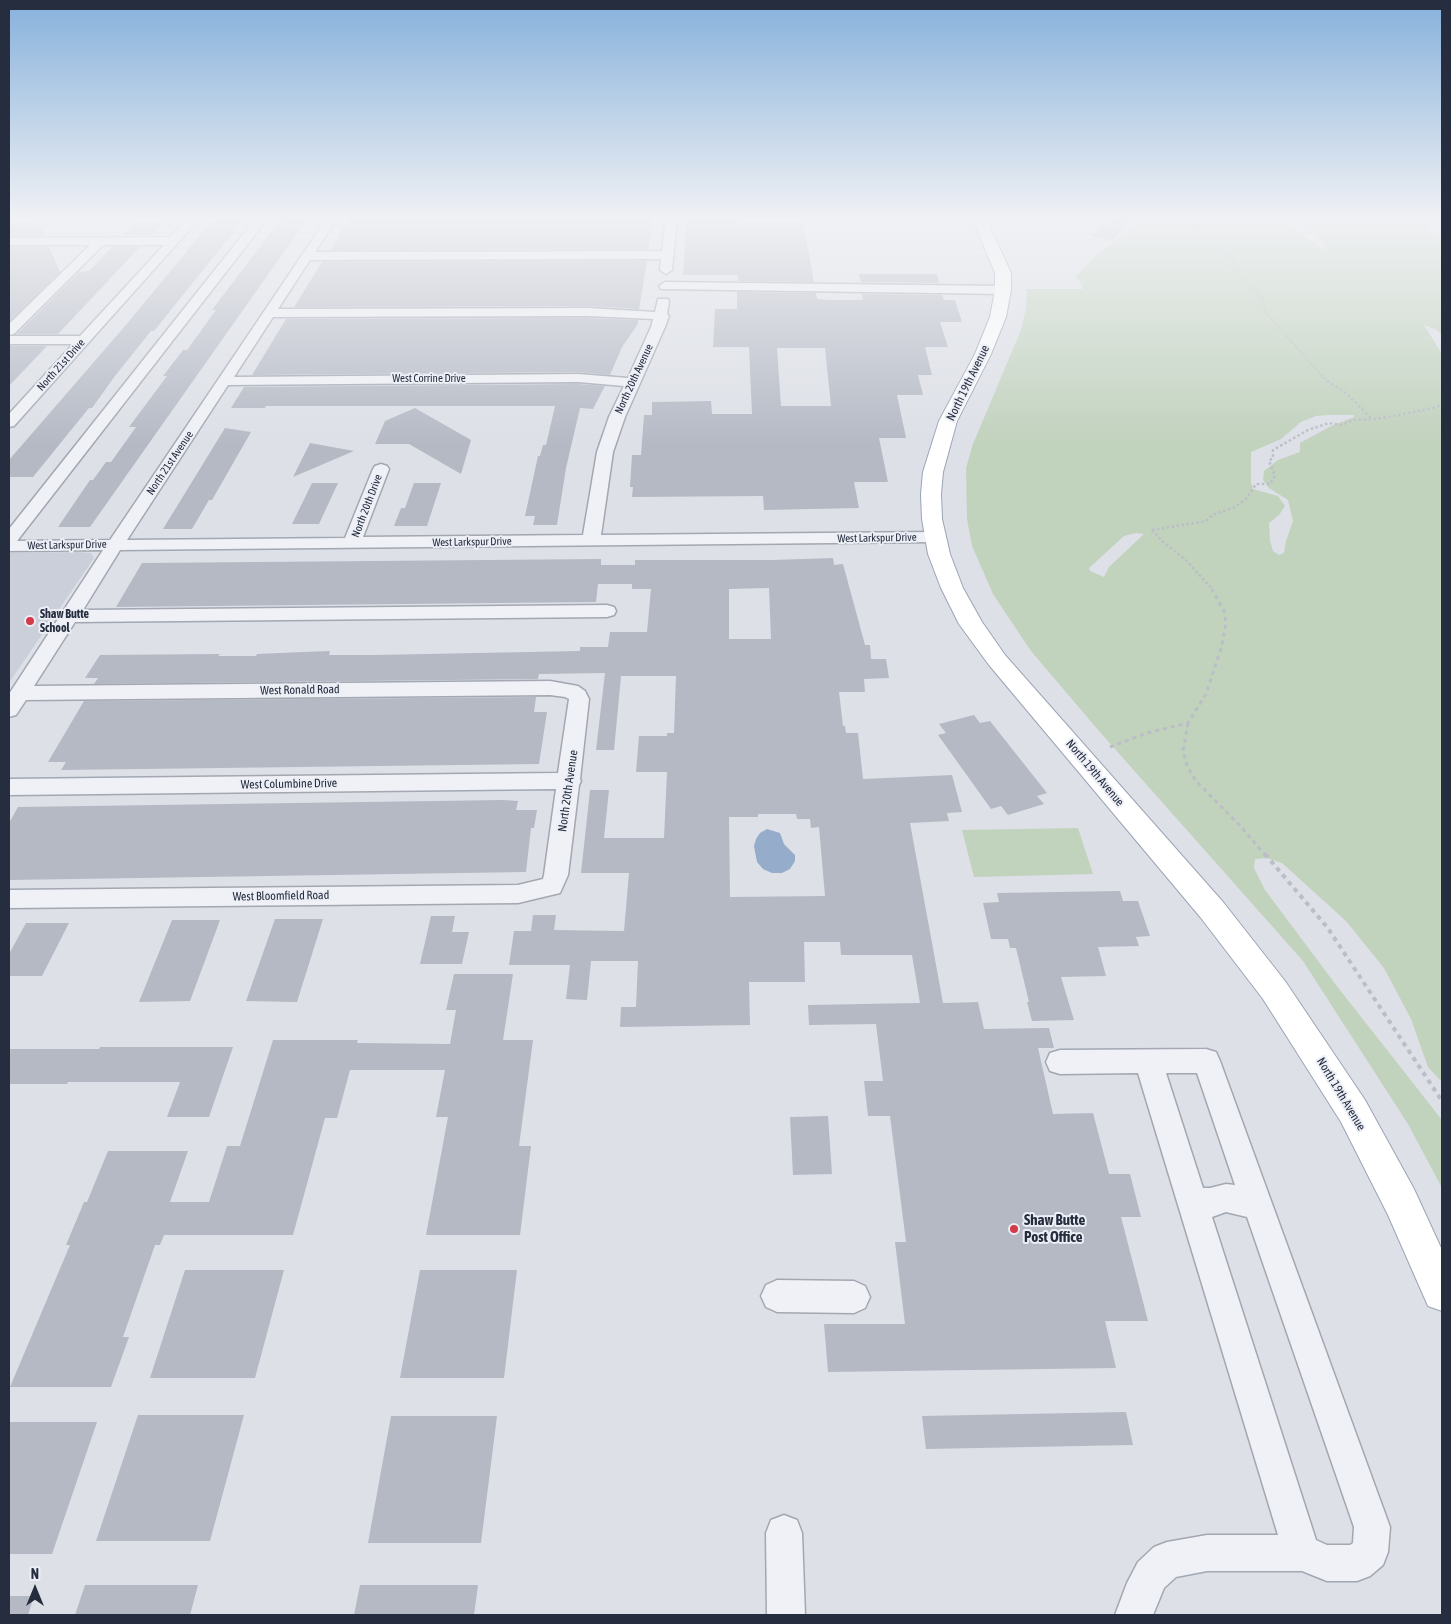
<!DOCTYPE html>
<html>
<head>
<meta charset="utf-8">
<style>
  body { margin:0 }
  #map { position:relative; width:1451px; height:1624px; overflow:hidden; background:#dde0e7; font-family:"Asap Condensed",sans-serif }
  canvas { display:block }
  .frame { position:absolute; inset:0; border:10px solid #262d3f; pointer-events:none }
  .north { position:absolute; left:10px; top:1564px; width:50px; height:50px; -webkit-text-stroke:4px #eceff5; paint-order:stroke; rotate:0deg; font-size:14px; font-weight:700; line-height:20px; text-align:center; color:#262d3f }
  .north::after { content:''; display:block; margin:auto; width:18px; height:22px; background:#262d3f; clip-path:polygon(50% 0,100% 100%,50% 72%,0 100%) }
</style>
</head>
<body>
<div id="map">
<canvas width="1451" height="1624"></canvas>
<div class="frame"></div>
<div class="north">N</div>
</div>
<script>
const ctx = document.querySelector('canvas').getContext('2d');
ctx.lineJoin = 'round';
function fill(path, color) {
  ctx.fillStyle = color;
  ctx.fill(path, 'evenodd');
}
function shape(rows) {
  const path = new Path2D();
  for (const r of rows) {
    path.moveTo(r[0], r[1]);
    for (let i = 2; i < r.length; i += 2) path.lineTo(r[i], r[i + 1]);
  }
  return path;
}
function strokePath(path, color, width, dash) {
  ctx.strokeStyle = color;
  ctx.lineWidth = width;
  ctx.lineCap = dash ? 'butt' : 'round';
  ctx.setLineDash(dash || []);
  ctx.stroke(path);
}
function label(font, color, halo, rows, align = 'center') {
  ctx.font = font + ' "Asap Condensed",sans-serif';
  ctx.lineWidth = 4;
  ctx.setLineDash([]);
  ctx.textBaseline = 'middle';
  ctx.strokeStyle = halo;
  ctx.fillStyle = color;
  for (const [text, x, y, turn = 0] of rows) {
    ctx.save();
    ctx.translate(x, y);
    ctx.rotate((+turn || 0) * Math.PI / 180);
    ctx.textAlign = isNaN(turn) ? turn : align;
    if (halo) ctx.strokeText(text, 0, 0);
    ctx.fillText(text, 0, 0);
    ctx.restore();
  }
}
fill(shape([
  [77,552,91,553,94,558,9,683,9,553]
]), '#cbcfda');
fill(shape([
  [1140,218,1288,218,1290,226,1324,250,1325,245,1312,230,1292,218,1381,218,1389,223,1423,223,1428,228,1427,234,1442,236,1442,335,1437,330,1424,325,1442,354,1442,1082,1428,1067,1411,1019,1384,968,1346,921,1282,863,1267,858,1255,859,1254,868,1265,890,1336,985,1442,1120,1442,1188,1408,1124,1303,961,1099,731,1031,651,993,594,972,546,967,519,966,468,973,444,1021,330,1026,308,1027,289,1083,289,1080,281,1075,277,1097,254,1125,233],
  [1328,415,1354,415,1354,417,1331,426,1300,443,1300,452,1278,460,1264,471,1263,480,1269,488,1288,500,1293,521,1286,541,1284,553,1279,555,1273,551,1270,541,1269,523,1279,515,1285,506,1278,496,1253,489,1251,483,1251,452,1281,439,1301,422,1316,416],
  [1136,533,1144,534,1109,567,1104,577,1090,571,1089,568,1124,536],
  [1078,828,1093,874,974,877,962,830]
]), '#c1d2bd');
fill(shape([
  [767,829,780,833,784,844,795,855,795,861,790,869,782,873,772,873,763,869,757,862,754,846,756,839,760,833]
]), '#95acca');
fill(shape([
  [218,218,245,218,154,331,151,331,115,376,92,408,89,408,33,477,9,477,9,460,125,326,211,222,214,222],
  [281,218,308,218,90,527,58,527,90,480,93,480,106,462,111,462,136,427,129,427,167,376,163,376,183,350,187,350,216,310,212,310],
  [350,218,653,218,648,249,330,250],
  [687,218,742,218,742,222,803,222,814,282,738,281,738,275,683,275],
  [1109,218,1132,218,1112,240,1092,236],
  [136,222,163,222,151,235,123,235],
  [9,223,39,223,44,236,9,236],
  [9,247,49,247,60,272,9,322],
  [112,247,140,247,58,334,17,334,79,272,89,271],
  [647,261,639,309,588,306,294,307,322,262],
  [859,274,937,274,939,283,861,282],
  [737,292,816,293,817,299,829,300,863,300,862,294,942,295,944,300,955,300,962,322,940,322,948,347,925,347,932,375,918,375,923,395,897,395,906,438,879,438,888,482,854,482,859,508,764,510,763,496,632,497,633,487,630,487,632,455,641,455,644,415,652,415,652,402,711,401,712,414,752,414,749,347,713,347,715,309,737,309],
  [777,348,825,348,831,406,781,406],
  [588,318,638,320,638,324,622,347,610,375,578,372,252,375,286,319],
  [9,346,47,346,9,386],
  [578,384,605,386,593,409,580,408,566,468,557,525,533,525,535,516,525,516,538,456,540,456,543,445,546,445,555,406,266,406,265,408,231,408,244,387],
  [415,408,471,440,461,474,409,444,375,444,385,421],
  [225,428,251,432,212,500,209,500,192,529,163,529],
  [310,443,354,451,293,477],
  [312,483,338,483,319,524,292,524],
  [414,483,441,483,427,526,394,526,401,508,405,508],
  [833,558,834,565,843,564,865,645,870,645,871,659,886,659,889,678,864,679,865,692,839,692,843,726,845,726,846,733,858,733,863,779,952,775,962,812,947,813,949,821,910,823,943,1003,978,1002,984,1029,1049,1028,1054,1048,1038,1048,1053,1114,1093,1113,1109,1174,1130,1174,1141,1217,1121,1217,1148,1321,1105,1321,1116,1368,828,1372,824,1324,905,1324,895,1242,906,1242,890,1116,868,1116,864,1081,883,1081,876,1024,809,1025,808,1005,920,1003,912,955,841,955,840,942,804,942,805,982,749,982,750,1025,620,1027,621,1007,636,1007,638,961,591,961,587,1000,566,999,570,965,509,965,514,931,531,931,533,915,556,915,554,930,624,931,629,873,581,873,590,790,609,790,604,838,664,838,667,772,636,772,639,736,667,736,667,733,674,733,676,676,621,676,614,750,596,750,605,673,539,674,538,679,94,684,98,678,85,678,100,655,220,654,218,656,256,656,257,654,303,652,330,651,329,655,375,655,580,651,580,647,608,647,610,632,647,632,651,589,632,589,632,584,598,584,596,602,116,607,142,563,601,559,601,565,635,565,635,560,773,560],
  [769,588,771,639,729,639,729,589],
  [758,814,796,814,797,819,810,819,811,828,819,827,825,896,730,897,729,817,758,817],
  [536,697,534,712,547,712,539,764,61,770,66,762,48,762,84,701],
  [974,715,980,723,990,721,1047,793,1037,796,1044,804,1008,815,1001,806,991,809,938,735,946,733,939,724],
  [503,800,518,801,516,810,537,810,534,828,531,828,526,872,9,880,9,823,18,807],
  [1120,891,1123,901,1138,901,1150,936,1136,937,1139,946,1098,947,1106,976,1061,977,1074,1020,1032,1021,1027,1002,1029,1002,1016,948,1010,948,1008,939,991,939,983,903,999,902,997,893],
  [431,916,455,916,452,932,469,932,462,964,420,964],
  [275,919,323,919,297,1002,246,1001],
  [172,920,220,920,190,1001,139,1002],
  [26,923,69,923,42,976,9,976,9,954],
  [454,974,513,974,503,1040,533,1040,519,1146,531,1146,520,1235,426,1235,448,1117,436,1117,445,1070,350,1070,337,1118,325,1118,293,1235,164,1235,160,1245,155,1245,123,1337,129,1337,111,1387,10,1387,70,1245,66,1245,84,1202,87,1202,108,1151,188,1151,170,1202,209,1202,227,1146,240,1146,273,1040,358,1040,357,1043,450,1044,456,1010,446,1010],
  [100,1047,233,1047,209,1117,167,1117,180,1082,68,1082,67,1084,9,1084,9,1049,99,1049],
  [828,1116,832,1174,793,1175,790,1117],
  [185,1270,284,1270,255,1378,150,1378],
  [420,1270,517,1270,504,1378,400,1378],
  [1126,1412,1133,1445,926,1449,922,1416],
  [138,1415,244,1415,210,1541,96,1541],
  [391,1416,497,1416,481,1543,368,1543],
  [9,1422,97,1422,52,1554,9,1554],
  [85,1585,198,1585,190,1615,75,1615],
  [360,1585,478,1585,474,1615,354,1615],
  [9,1596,34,1596,28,1615,9,1615]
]), '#b4b9c4');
const minor = shape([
  [188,218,200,218,14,426,9,427,9,414,73,344,9,344,9,336,80,336,164,245,103,245,14,334,9,335,9,324,90,245,9,245,9,238,170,237,188,218],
  [256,218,268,218,17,541,110,540,327,218,338,218,315,252,662,251,666,218,677,218,672,270,666,274,660,270,661,259,310,260,278,309,588,308,655,312,658,299,668,299,669,302,667,314,669,316,665,327,625,417,613,452,601,535,936,532,942,533,945,537,942,541,936,542,120,550,83,610,607,605,614,607,616,611,614,615,607,617,75,622,34,686,550,681,578,686,585,691,589,699,580,779,581,781,579,785,568,875,560,893,518,903,9,908,9,890,518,885,543,879,544,875,556,789,9,795,9,779,558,773,569,699,565,697,550,695,26,700,16,715,9,717,9,694,103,550,9,551,9,529,256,218],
  [588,316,653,319,651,327,628,378,578,374,234,377,273,317,588,316],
  [578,382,624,386,609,417,597,452,583,535,363,537,389,469,387,466,381,464,375,466,373,469,345,538,127,540,228,385,578,382],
  [665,282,1003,286,1009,290,1003,294,661,289,659,286,665,282],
  [1206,1049,1216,1052,1220,1061,1390,1527,1388,1552,1383,1565,1370,1576,1357,1581,1327,1581,1302,1571,1207,1571,1176,1577,1164,1588,1153,1615,1115,1615,1127,1583,1138,1562,1154,1547,1167,1542,1207,1535,1278,1535,1138,1073,1060,1074,1050,1071,1046,1062,1050,1053,1060,1050,1206,1049],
  [1166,1073,1197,1073,1235,1185,1226,1184,1210,1188,1203,1188,1166,1073],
  [1226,1212,1247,1217,1354,1527,1353,1543,1350,1545,1327,1545,1316,1540,1212,1217,1226,1212],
  [777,1280,854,1281,865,1286,870,1297,865,1308,854,1313,777,1312,766,1307,761,1296,766,1285,777,1280],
  [784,1515,797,1520,802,1533,805,1615,767,1615,766,1533,771,1520,784,1515]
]);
const major = shape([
  [972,218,986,218,1011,273,1011,290,1006,317,991,354,957,421,943,472,941,494,942,519,950,554,963,588,982,622,1005,655,1223,902,1285,981,1365,1100,1414,1189,1442,1250,1442,1311,1428,1306,1388,1215,1341,1122,1263,999,1201,918,989,665,959,624,941,588,928,554,922,519,921,494,923,472,939,421,975,354,990,317,995,290,995,273,972,218]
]);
strokePath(minor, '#a2a7b1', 3);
strokePath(major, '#9ba4b4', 2);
strokePath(shape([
  [1188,218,1212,245,1234,261,1231,266,1261,296,1266,313,1328,382]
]), '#bbbec6', 2, [2, 2]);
strokePath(shape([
  [1327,381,1347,394,1371,418],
  [1152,530,1206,521,1212,515,1235,507,1246,499,1256,484,1270,484,1275,476,1269,461,1273,458,1273,450,1308,430,1329,423,1342,425,1353,420,1377,419,1434,408,1442,404],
  [1152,530,1162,541,1186,560,1213,590]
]), '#bbbec6', 2.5, [2.5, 2.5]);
strokePath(shape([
  [1188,723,1183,751,1187,766,1196,781,1242,828,1266,856],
  [1110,747,1147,733,1188,723,1206,694,1222,645,1226,623,1224,611,1212,589]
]), '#bbbec6', 3, [4, 4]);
strokePath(shape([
  [1265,854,1327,927,1442,1101]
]), '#bbbec6', 4, [4.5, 4.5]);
fill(minor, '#eff1f6');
fill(major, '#fff');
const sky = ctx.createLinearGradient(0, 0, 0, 445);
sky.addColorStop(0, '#87b1dc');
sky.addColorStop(0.49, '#f0f1f4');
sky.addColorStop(1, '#f0f1f400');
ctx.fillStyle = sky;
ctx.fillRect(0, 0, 1451, 445);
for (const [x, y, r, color] of [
  [30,621,5,"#d43a49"],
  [1014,1229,5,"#d43a49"]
]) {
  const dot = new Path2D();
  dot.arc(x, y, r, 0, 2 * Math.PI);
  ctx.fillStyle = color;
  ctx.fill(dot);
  strokePath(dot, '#eceff5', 2);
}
label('11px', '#262d3f', '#eceff5', [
  ["North 21st Drive",61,365,-48],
  ["West Corrine Drive",429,379],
  ["North 20th Avenue",634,379,-65],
  ["North 21st Avenue",170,463,-56],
  ["North 20th Drive",367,506,-69],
  ["West Larkspur Drive",877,538,-1],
  ["West Larkspur Drive",472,542,-1],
  ["West Larkspur Drive",67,545,-1]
]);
label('12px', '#262d3f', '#eceff5', [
  ["North 19th Avenue",968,383,-64],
  ["West Ronald Road",300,690,-1],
  ["North 19th Avenue",1095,773,50],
  ["West Columbine Drive",289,784,-1],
  ["North 20th Avenue",568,791,-82],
  ["West Bloomfield Road",281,896,-1],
  ["North 19th Avenue",1341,1094,59]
]);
label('bold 12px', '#262d3f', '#eceff5', [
  ["Shaw Butte",40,614],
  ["School",40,628]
], 'left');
label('bold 15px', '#262d3f', '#eceff5', [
  ["Shaw Butte",1024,1220],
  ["Post Office",1024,1237]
], 'left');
</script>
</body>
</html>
